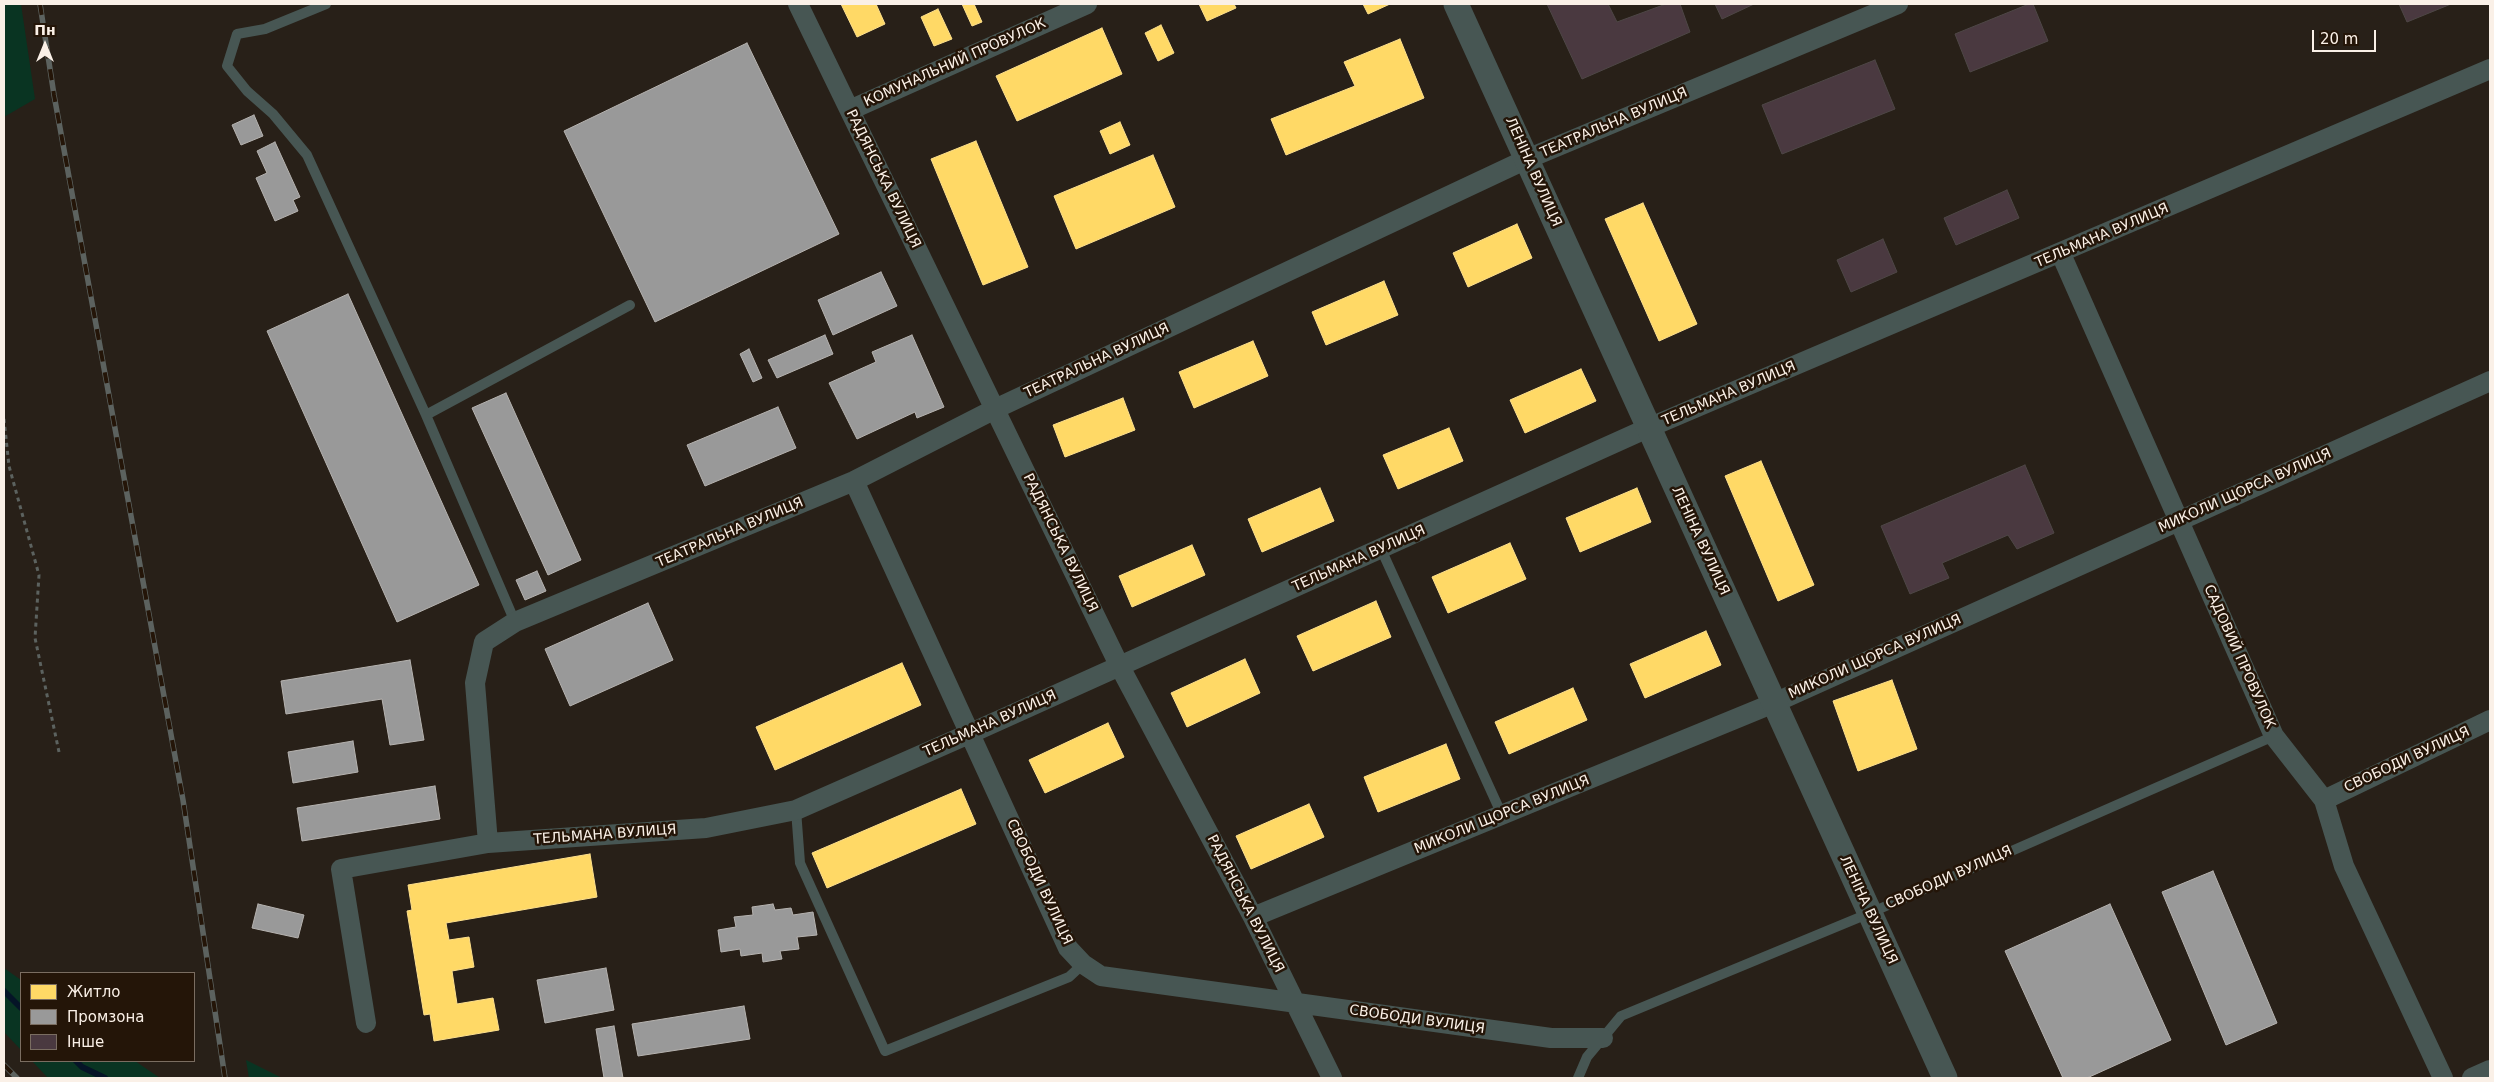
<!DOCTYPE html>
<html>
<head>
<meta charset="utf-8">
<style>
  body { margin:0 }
  #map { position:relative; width:2494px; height:1082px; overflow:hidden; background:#282018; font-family:"DejaVu Sans",sans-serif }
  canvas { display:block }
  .frame { position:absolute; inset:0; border:5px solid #faf0e7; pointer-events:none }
  .legend { position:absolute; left:20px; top:972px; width:175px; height:90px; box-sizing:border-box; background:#241508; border:1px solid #7a6d61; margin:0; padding:6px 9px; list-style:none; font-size:15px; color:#faf0e7 }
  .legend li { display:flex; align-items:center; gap:10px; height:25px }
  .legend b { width:25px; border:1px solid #7a6d61 }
  .north { position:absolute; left:20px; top:20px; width:50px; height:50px; -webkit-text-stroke:4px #241508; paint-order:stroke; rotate:0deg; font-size:14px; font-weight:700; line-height:20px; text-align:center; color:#faf0e7 }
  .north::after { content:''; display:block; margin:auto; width:18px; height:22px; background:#faf0e7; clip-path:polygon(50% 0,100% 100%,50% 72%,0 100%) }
  .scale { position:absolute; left:2312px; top:30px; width:64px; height:22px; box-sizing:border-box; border:2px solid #faf0e7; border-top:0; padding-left:6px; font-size:15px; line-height:18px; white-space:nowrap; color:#faf0e7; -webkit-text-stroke:4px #241508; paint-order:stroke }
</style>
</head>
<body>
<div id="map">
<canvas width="2494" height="1082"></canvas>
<div class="frame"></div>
<ul class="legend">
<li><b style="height:14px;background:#ffd966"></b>Житло</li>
<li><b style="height:14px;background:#999"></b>Промзона</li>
<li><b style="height:14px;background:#4a3940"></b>Інше</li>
</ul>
<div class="north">Пн</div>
<div class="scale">20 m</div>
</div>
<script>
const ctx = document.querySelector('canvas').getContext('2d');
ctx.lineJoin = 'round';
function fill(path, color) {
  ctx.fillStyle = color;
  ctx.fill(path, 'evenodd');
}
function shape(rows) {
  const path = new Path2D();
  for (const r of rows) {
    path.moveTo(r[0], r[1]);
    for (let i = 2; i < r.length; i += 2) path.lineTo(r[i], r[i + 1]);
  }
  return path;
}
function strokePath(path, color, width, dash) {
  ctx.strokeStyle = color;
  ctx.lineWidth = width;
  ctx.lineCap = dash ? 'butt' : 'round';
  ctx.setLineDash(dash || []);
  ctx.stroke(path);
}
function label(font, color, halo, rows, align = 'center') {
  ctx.font = font + ' "DejaVu Sans",sans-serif';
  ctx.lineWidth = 5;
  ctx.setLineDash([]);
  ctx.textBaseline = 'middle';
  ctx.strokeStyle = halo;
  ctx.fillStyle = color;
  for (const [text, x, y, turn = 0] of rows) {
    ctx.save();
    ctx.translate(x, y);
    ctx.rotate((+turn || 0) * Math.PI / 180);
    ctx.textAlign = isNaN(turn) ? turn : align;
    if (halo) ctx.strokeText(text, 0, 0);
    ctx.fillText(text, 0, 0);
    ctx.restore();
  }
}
fill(shape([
  [4,4,21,4,35,99,4,117],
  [4,968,21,980,21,1050,4,1032],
  [246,1060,282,1078,249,1078],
  [32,1061,135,1061,160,1078,48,1078]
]), '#093422');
const homes = shape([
  [841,4,876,4,885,24,857,37,841,4],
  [962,4,974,4,982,22,972,26,962,4],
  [1199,4,1234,4,1236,8,1207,21,1199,4],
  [1363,4,1390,4,1368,14,1363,4],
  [938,9,952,39,934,46,921,17,938,9],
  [1161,25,1174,53,1158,61,1145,33,1161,25],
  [1102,28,1122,74,1017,121,996,76,1102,28],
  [1400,39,1424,98,1286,155,1271,119,1355,86,1344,62,1400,39],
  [1120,122,1130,145,1110,154,1100,131,1120,122],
  [976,141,1028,267,983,285,931,159,976,141],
  [1153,155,1175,207,1076,249,1054,196,1153,155],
  [1643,203,1697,324,1659,341,1605,219,1643,203],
  [1517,224,1532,258,1468,287,1453,253,1517,224],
  [1384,281,1398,315,1326,345,1312,312,1384,281],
  [1253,341,1268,376,1194,408,1179,372,1253,341],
  [1581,369,1596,401,1525,433,1510,400,1581,369],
  [1123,398,1135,430,1065,457,1053,425,1123,398],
  [1449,428,1463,461,1398,489,1383,455,1449,428],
  [1761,461,1814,585,1778,601,1725,476,1761,461],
  [1320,488,1334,521,1262,552,1248,519,1320,488],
  [1637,488,1651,522,1580,552,1566,518,1637,488],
  [1510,543,1526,579,1448,613,1432,577,1510,543],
  [1192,545,1205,575,1132,607,1119,576,1192,545],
  [1376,601,1391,637,1313,671,1297,636,1376,601],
  [1706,631,1721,665,1645,698,1630,664,1706,631],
  [1245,659,1260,693,1187,727,1171,693,1245,659],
  [902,663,921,705,775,770,756,727,902,663],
  [1892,680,1917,749,1858,771,1833,701,1892,680],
  [1573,688,1587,720,1509,754,1495,722,1573,688],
  [1108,723,1124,757,1045,793,1029,760,1108,723],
  [1446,744,1460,779,1378,812,1364,777,1446,744],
  [961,789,976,824,827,888,812,853,961,789],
  [1309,804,1324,837,1251,869,1236,836,1309,804],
  [590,854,597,897,446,923,449,940,469,937,474,967,452,971,457,1004,493,998,499,1030,434,1041,430,1014,424,1015,407,911,412,910,408,885,590,854]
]);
fill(homes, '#ffd966');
strokePath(homes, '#fee08d', 1);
const industry = shape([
  [747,43,839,234,655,322,564,131,747,43],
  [254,115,263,136,241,145,232,125,254,115],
  [275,142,300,197,293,200,298,211,275,221,256,178,267,173,257,151,275,142],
  [881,272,897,306,833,335,818,300,881,272],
  [348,294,479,585,397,622,267,331,348,294],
  [825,335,833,354,777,378,768,360,825,335],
  [912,335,944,407,917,418,915,412,857,439,829,383,876,362,872,352,912,335],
  [749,349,762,378,753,382,740,354,749,349],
  [506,393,581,560,548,575,472,408,506,393],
  [778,407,796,448,705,486,687,445,778,407],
  [537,571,546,591,525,600,516,580,537,571],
  [648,603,673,660,570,706,545,649,648,603],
  [410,660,424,740,390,745,382,699,286,714,281,681,410,660],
  [353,741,358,772,293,783,288,752,353,741],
  [435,786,440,819,302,841,297,808,435,786],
  [2213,871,2277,1023,2226,1045,2162,892,2213,871],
  [258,904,304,915,298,938,252,928,258,904],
  [773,904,775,910,791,908,793,915,813,912,817,935,797,937,799,949,780,951,782,959,763,962,762,953,741,956,740,949,721,952,718,930,736,927,734,917,753,915,752,907,773,904],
  [2110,904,2171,1040,2087,1078,2063,1078,2005,951,2110,904],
  [606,968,614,1010,545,1023,537,980,606,968],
  [744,1006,750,1039,638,1056,632,1024,744,1006],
  [614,1026,623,1078,604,1078,596,1029,614,1026]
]);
fill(industry, '#999');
strokePath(industry, '#b6b3b0', 1);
strokePath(shape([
  [4,991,21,1008],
  [76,1061,82,1067,105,1078]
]), '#051427', 6);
const building = shape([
  [1547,4,1608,4,1617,22,1666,4,1680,4,1690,32,1582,79,1547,4],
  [1715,4,1754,4,1722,19,1715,4],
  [2029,4,2033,4,2048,41,1970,72,1955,34,2029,4],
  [2399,4,2451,4,2407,22,2399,4],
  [1875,60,1895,109,1782,154,1762,105,1875,60],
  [2007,190,2019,218,1956,245,1944,218,2007,190],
  [1883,239,1897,272,1851,292,1837,260,1883,239],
  [2025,465,2054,533,2017,549,2008,535,1942,563,1949,578,1910,594,1881,526,2025,465]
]);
fill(building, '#4a3940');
strokePath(building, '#4e4746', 1);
strokePath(shape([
  [4,419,9,466,39,575,35,638,59,752]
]), '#5c625f', 3, [4, 4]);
strokePath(shape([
  [326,4,265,29,237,34,227,66,247,91,273,114,307,155,426,415,630,305],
  [426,415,515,622],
  [1381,549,1502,815],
  [796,810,800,863,885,1051,1069,977,1083,964],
  [1578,1078,1587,1057,1621,1016,1870,913,2274,736]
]), '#475653', 10);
strokePath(shape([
  [798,4,1119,665,1253,917,1332,1078],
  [850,110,1087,4],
  [2061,254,2274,736,2324,800,2344,866,2443,1078],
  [854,481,1068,948,1083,964,1101,976,1551,1038,1603,1038],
  [2324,800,2490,720],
  [488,843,475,683,484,642,515,622,854,481,995,409,1527,159,1898,4],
  [1253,917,1774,703,2490,381],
  [366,1023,341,869,488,843,706,828,796,810,971,733,1648,428,2490,69],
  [2472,1078,2490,1070]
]), '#475653', 20);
strokePath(shape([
  [1456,4,1945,1078]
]), '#475653', 25);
const rail = shape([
  [40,4,54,95,183,800,225,1078],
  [4,1065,17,1078]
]);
strokePath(rail, '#5c625f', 5.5);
strokePath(rail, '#241508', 4, [11]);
label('14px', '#faf0e7', '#241508', [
  ["КОМУНАЛЬНИЙ ПРОВУЛОК",955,63,-24],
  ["ТЕАТРАЛЬНА ВУЛИЦЯ",1614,123,-23],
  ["ЛЕНІНА ВУЛИЦЯ",1533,172,66],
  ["РАДЯНСЬКА ВУЛИЦЯ",883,179,64],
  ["ТЕЛЬМАНА ВУЛИЦЯ",2102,236,-23],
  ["ТЕАТРАЛЬНА ВУЛИЦЯ",1097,361,-25],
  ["ТЕЛЬМАНА ВУЛИЦЯ",1729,394,-23],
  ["МИКОЛИ ЩОРСА ВУЛИЦЯ",2245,491,-24],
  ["ТЕАТРАЛЬНА ВУЛИЦЯ",730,533,-23],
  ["ЛЕНІНА ВУЛИЦЯ",1700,541,65],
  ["РАДЯНСЬКА ВУЛИЦЯ",1060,543,64],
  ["ТЕЛЬМАНА ВУЛИЦЯ",1359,559,-24],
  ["МИКОЛИ ЩОРСА ВУЛИЦЯ",1875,657,-24],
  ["САДОВИЙ ПРОВУЛОК",2239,657,66],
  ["ТЕЛЬМАНА ВУЛИЦЯ",990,724,-24],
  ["СВОБОДИ ВУЛИЦЯ",2407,760,-25],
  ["МИКОЛИ ЩОРСА ВУЛИЦЯ",1502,815,-22],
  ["ТЕЛЬМАНА ВУЛИЦЯ",605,835,-4],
  ["СВОБОДИ ВУЛИЦЯ",1949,878,-24],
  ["СВОБОДИ ВУЛИЦЯ",1039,882,65],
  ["РАДЯНСЬКА ВУЛИЦЯ",1245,904,63],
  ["ЛЕНІНА ВУЛИЦЯ",1868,910,65],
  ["СВОБОДИ ВУЛИЦЯ",1417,1020,8]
]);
</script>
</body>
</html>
